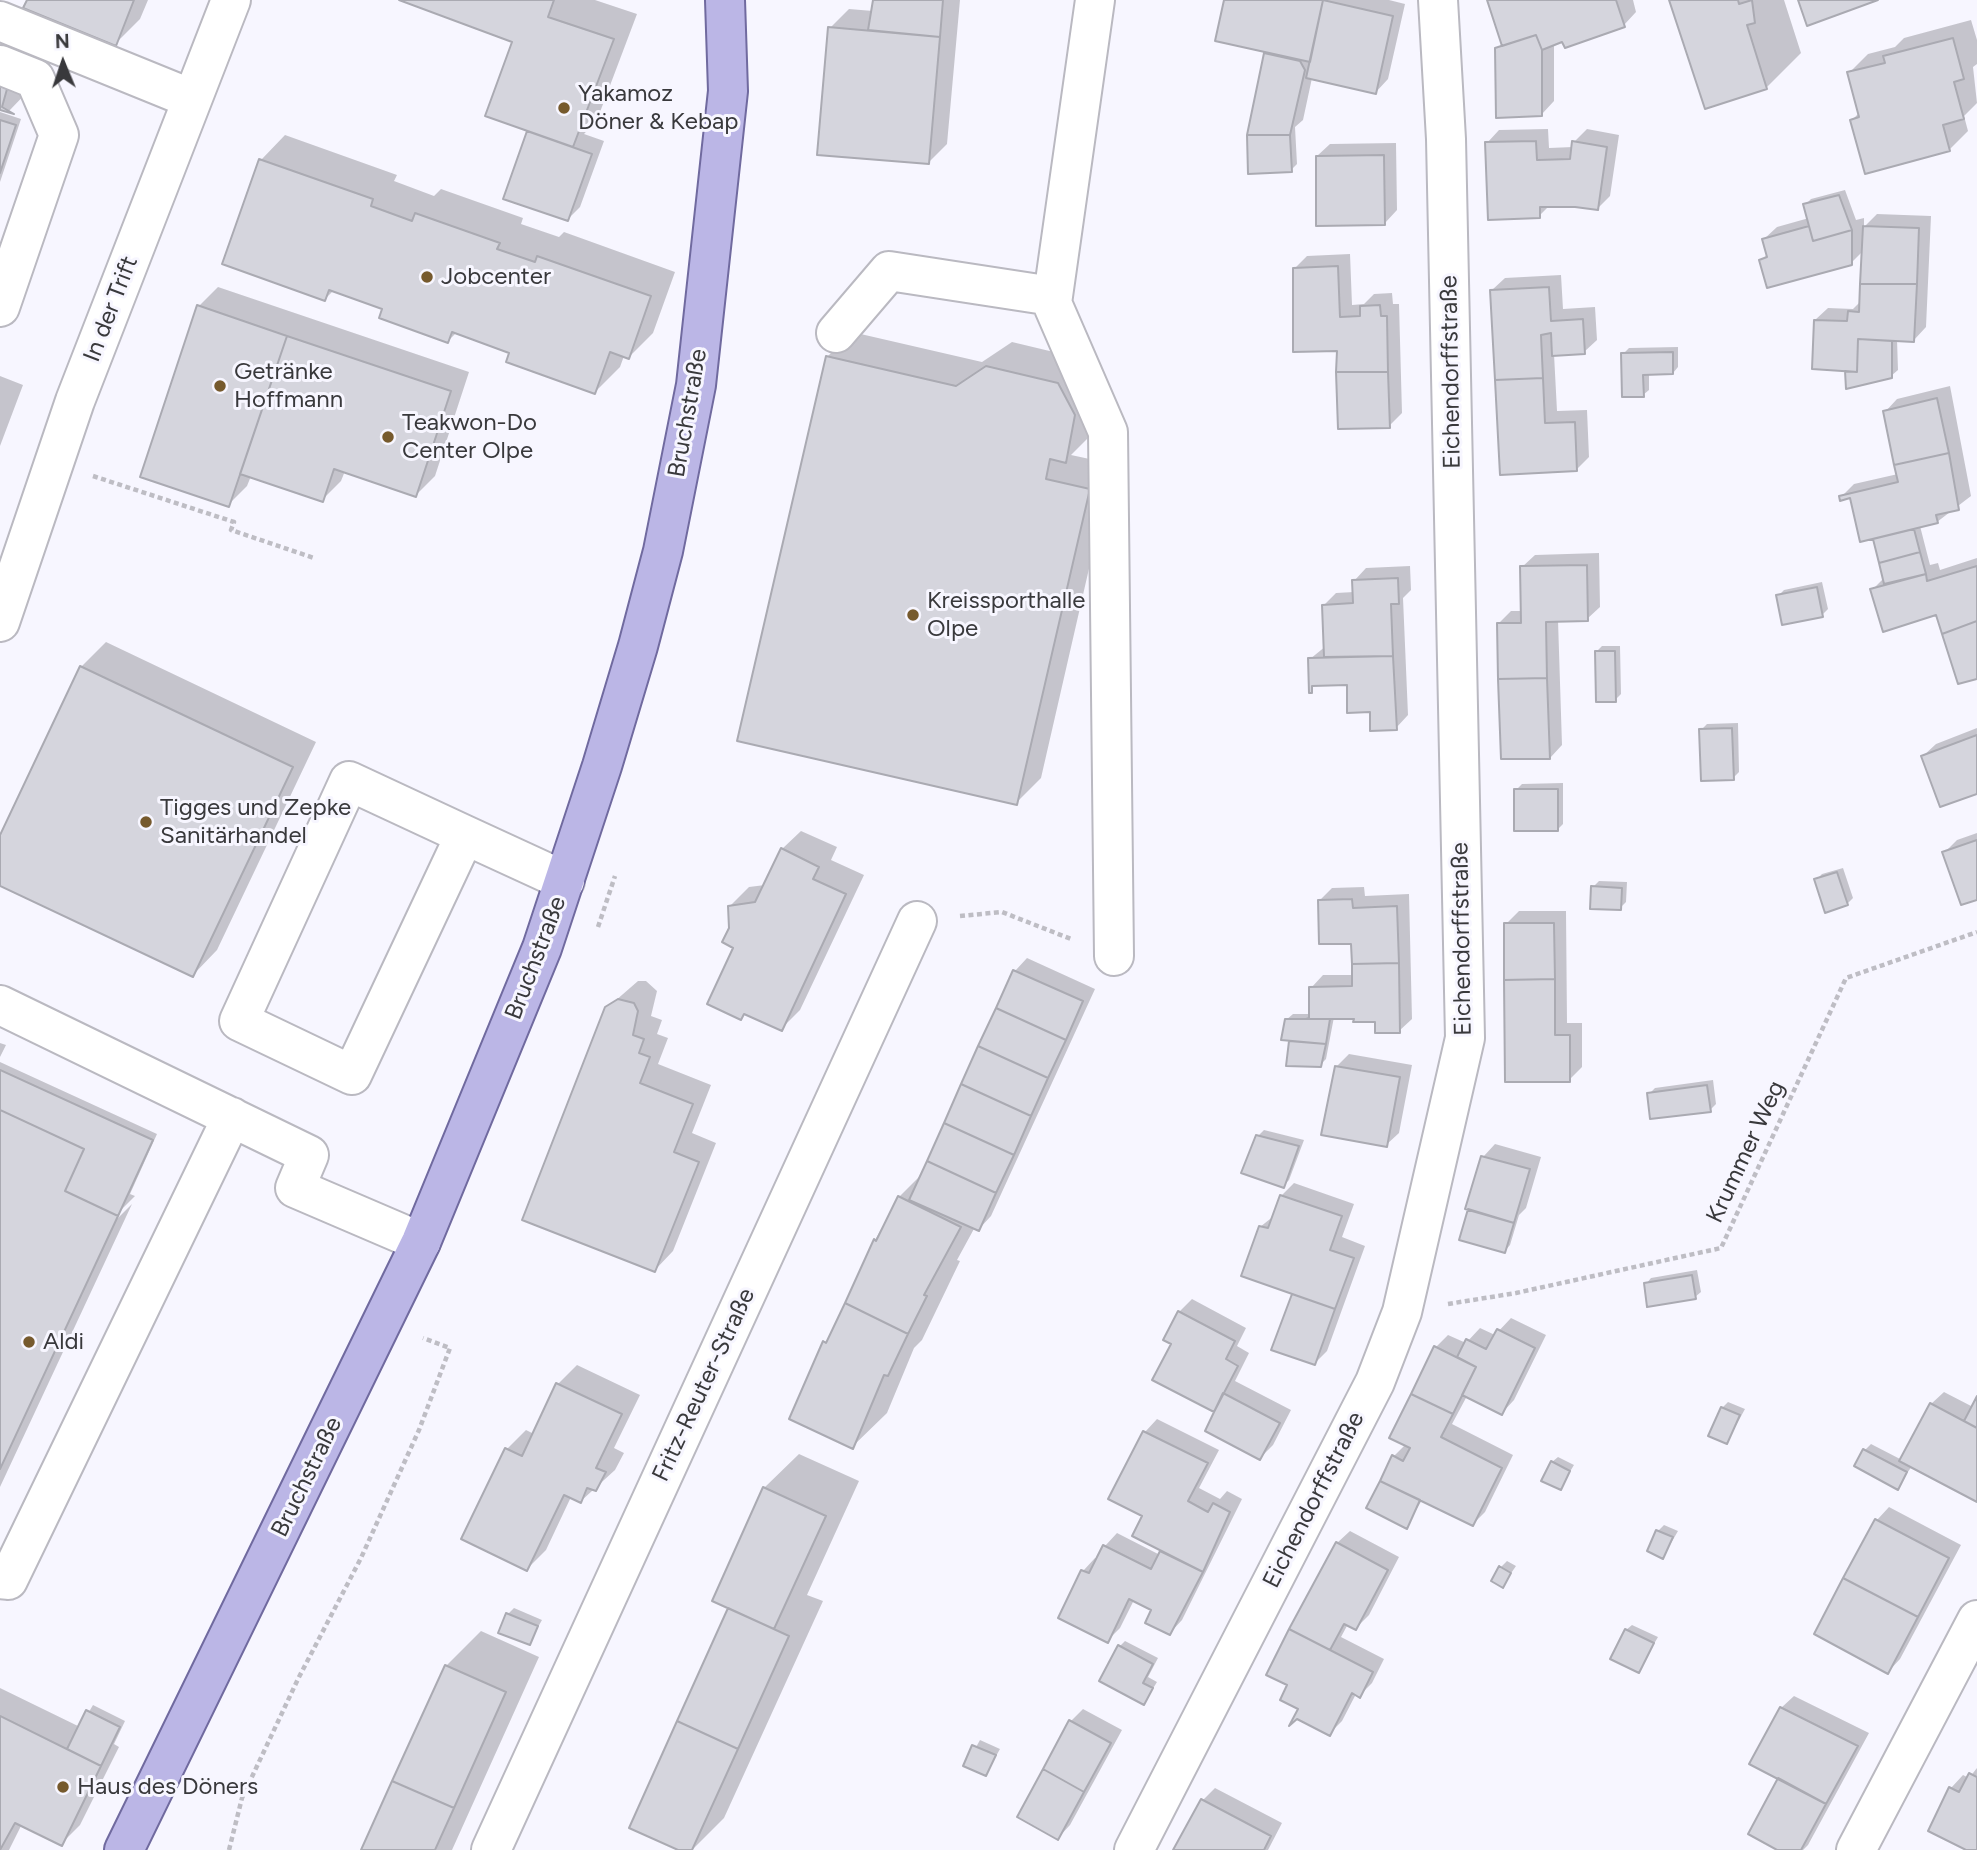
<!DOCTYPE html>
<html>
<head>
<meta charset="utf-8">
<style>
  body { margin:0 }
  #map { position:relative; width:1977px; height:1850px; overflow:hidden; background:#f7f6ff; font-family:Figtree,sans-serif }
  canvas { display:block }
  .north { position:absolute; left:28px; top:28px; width:70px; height:70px; -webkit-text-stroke:5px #f7f6ff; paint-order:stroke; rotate:358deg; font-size:19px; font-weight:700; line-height:28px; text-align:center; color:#39393c }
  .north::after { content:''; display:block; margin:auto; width:24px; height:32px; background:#39393c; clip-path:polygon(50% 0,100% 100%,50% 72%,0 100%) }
</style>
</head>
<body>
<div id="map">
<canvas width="1977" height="1850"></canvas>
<div class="north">N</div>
</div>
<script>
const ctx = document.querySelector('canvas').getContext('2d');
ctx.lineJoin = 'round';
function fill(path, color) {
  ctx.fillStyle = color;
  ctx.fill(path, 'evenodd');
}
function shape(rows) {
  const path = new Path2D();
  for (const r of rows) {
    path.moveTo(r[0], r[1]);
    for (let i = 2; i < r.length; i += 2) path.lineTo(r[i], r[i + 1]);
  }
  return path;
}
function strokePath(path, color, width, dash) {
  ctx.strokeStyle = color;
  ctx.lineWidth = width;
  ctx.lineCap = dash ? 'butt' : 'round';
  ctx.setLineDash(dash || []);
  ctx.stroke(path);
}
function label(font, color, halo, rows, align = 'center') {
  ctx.font = font + ' Figtree,sans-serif';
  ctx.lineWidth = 6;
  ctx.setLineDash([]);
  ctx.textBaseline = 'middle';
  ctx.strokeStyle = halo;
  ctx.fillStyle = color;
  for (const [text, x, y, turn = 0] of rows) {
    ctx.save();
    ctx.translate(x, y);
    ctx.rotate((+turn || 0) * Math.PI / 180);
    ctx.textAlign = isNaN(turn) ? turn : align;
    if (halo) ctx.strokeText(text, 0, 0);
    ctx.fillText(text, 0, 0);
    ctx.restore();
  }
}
fill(shape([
  [28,0,148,0,140,19,115,44],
  [404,0,595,0,637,14,597,120,584,134,604,141,580,207,568,219,528,132,514,41],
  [875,0,960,0,947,144,928,163,830,28,849,9,873,11],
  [1226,0,1389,0,1405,4,1388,79,1376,92,1312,78,1303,120,1295,127,1297,164,1291,170,1266,54,1269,51],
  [1489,0,1633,0,1636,12,1624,25,1554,43,1554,101,1542,114,1497,49,1503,43],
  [1671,0,1784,0,1801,53,1766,88],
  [1971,20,1977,40,1977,64,1973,67,1977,103,1964,116,1968,131,1949,150,1852,120,1859,113,1849,73,1868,54,1895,47,1904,38],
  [0,46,33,57,33,86,9,111,0,108],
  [0,112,21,119,0,182],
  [1548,129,1549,148,1573,147,1574,142,1587,129,1619,135,1610,196,1598,208,1550,205,1539,216,1487,143,1499,130],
  [285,135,397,175,394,181,434,196,441,189,523,218,521,224,559,237,564,232,675,272,653,333,629,357,624,356,620,367,595,392,511,352,457,332,448,341,384,308,334,290,325,299,261,160],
  [1396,143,1397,210,1385,223,1317,156,1330,144],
  [1845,190,1856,220,1864,218,1864,227,1877,214,1931,216,1926,327,1914,340,1897,339,1898,370,1891,376,1815,320,1828,308,1853,309,1861,301,1863,251,1851,263,1761,261,1768,253,1764,239,1777,227,1809,218,1805,205,1811,199],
  [1350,254,1352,305,1364,304,1374,294,1392,293,1393,304,1399,304,1402,413,1389,426,1338,349,1295,268,1307,256],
  [1561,275,1563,309,1595,307,1597,340,1584,352,1554,354,1557,411,1587,410,1589,457,1577,469,1501,473,1492,290,1505,278],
  [218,287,469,372,435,476,416,495,345,471,341,481,322,500,251,476,247,486,228,505,199,306],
  [852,332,982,362,1012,342,1083,359,1090,436,1071,455,1113,464,1041,778,1016,803,827,357],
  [1678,347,1678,367,1673,373,1649,373,1649,390,1643,395,1623,354,1629,348],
  [0,376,23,385,0,446],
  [1950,386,1971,496,1937,522,1920,526,1930,565,1938,563,1940,570,1977,558,1977,677,1938,613,1872,590,1884,578,1874,537,1851,496,1841,497,1854,484,1898,474,1885,412,1897,399],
  [1599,553,1600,607,1587,619,1558,620,1562,745,1550,758,1499,623,1511,611,1523,611,1522,567,1535,555],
  [1410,566,1411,590,1403,598,1408,715,1396,728,1372,710,1349,683,1310,659,1326,646,1324,605,1336,593,1354,592,1354,581,1366,568],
  [1822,582,1828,609,1822,615,1778,596,1784,590],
  [106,642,316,742,217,950,193,975,0,884,0,839,81,667],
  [1602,646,1620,646,1621,694,1615,700,1596,652],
  [1738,723,1739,772,1733,778,1701,730,1707,724],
  [1977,728,1977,792,1923,756,1936,744],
  [1563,783,1563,824,1557,830,1516,790,1522,784],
  [801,831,837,847,831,860,864,875,800,1010,781,1029,746,1013,741,1018,730,906,749,887,765,885,782,849],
  [1977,833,1977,898,1944,853,1957,840],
  [1843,868,1853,898,1847,904,1816,880,1822,874],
  [1599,881,1627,882,1626,902,1620,908,1593,887],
  [1364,887,1365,896,1409,894,1412,1019,1399,1031,1377,1021,1334,1017,1326,1059,1320,1065,1288,1064,1291,1039,1286,1020,1293,1014,1311,1014,1311,988,1323,975,1354,975,1353,942,1320,900,1332,888],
  [1519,911,1566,911,1567,1023,1582,1023,1582,1067,1569,1080,1506,924],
  [1027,958,1095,989,991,1216,979,1229,975,1227,957,1260,960,1261,922,1340,914,1348,887,1413,852,1447,825,1342,831,1336,875,1240,899,1197,922,1174,1015,971],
  [638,981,646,981,657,991,651,1016,662,1020,657,1034,668,1038,658,1064,711,1085,692,1133,716,1143,673,1251,655,1270,607,1008],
  [0,1043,6,1045,0,1057],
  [1349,1054,1412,1065,1399,1133,1386,1145,1336,1067],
  [0,1062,157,1134,130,1194,135,1196,110,1221,113,1223,132,1204,0,1487],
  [1713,1080,1716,1104,1710,1110,1649,1094,1655,1088],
  [1264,1130,1304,1140,1289,1180,1283,1186,1258,1136],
  [1495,1144,1541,1157,1526,1208,1519,1215,1510,1245,1505,1251,1483,1157],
  [1294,1183,1354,1204,1342,1237,1365,1246,1327,1351,1315,1363,1274,1349,1294,1293,1260,1227,1275,1215,1282,1195],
  [1697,1270,1701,1292,1695,1297,1646,1284,1651,1278],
  [1192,1299,1246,1328,1237,1346,1249,1353,1235,1381,1291,1410,1273,1445,1260,1458,1216,1412,1179,1312],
  [1511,1318,1546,1335,1514,1400,1502,1413,1467,1396,1452,1424,1513,1455,1485,1512,1473,1524,1422,1500,1406,1527,1394,1456,1406,1444,1436,1347,1448,1335,1466,1343,1480,1328,1495,1335],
  [577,1365,640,1395,614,1448,624,1453,615,1470,581,1501,571,1497,546,1550,527,1569,507,1449,526,1430,534,1434,558,1384],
  [1944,1392,1973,1407,1977,1400,1977,1500,1912,1466,1897,1488,1865,1450,1871,1444,1902,1460,1931,1404],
  [1728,1402,1745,1409,1727,1442,1722,1408],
  [1157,1419,1219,1450,1199,1488,1220,1499,1227,1491,1242,1499,1182,1620,1170,1633,1154,1609,1134,1600,1120,1628,1107,1641,1083,1571,1095,1558,1098,1559,1105,1546,1117,1533,1160,1555,1162,1550,1145,1515,1111,1498,1145,1432],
  [799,1454,859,1481,807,1595,823,1601,724,1818,692,1850,683,1850,730,1608,764,1488],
  [1558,1457,1574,1465,1560,1488,1552,1462],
  [1889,1507,1961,1545,1900,1659,1888,1672,1816,1633,1877,1520],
  [1664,1525,1678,1531,1663,1557,1658,1531],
  [1350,1531,1399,1557,1369,1615,1356,1628,1348,1624,1341,1637,1384,1659,1372,1683,1359,1696,1356,1694,1342,1721,1329,1734,1301,1708,1289,1685,1337,1543],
  [1507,1561,1516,1566,1503,1585,1501,1567],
  [514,1608,542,1620,529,1643,508,1614],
  [1632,1625,1658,1637,1638,1671,1626,1630],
  [481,1631,539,1657,452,1850,363,1850,446,1666],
  [1125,1641,1158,1658,1148,1677,1157,1682,1144,1703,1119,1647],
  [0,1688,80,1727,93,1705,125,1721,114,1744,119,1747,80,1825,61,1844,22,1824,9,1850,0,1850],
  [1794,1696,1869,1733,1808,1845,1803,1850,1781,1850,1781,1708],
  [1083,1709,1122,1730,1070,1825,1058,1838,1071,1721],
  [980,1740,1000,1749,986,1774,966,1765],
  [1977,1768,1977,1850,1970,1850,1930,1830,1951,1788,1963,1775,1969,1778],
  [1215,1788,1282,1823,1268,1850,1176,1850,1203,1800]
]), '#0003');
const building = shape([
  [27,0,134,0,116,46,23,8,27,0],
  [399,0,554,0,548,17,614,39,573,147,485,116,512,42,399,0],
  [873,0,943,0,940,37,868,30,873,0],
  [1224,0,1323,0,1310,62,1215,41,1224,0],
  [1323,0,1393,16,1376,94,1306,78,1323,0],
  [1487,0,1616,0,1625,27,1565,48,1562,42,1542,50,1536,35,1502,46,1487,0],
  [1669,0,1738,0,1739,4,1752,0,1755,23,1747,25,1767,89,1705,109,1669,0],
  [1798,0,1878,0,1807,26,1798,0],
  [828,27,940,37,929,164,817,155,828,27],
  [1536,35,1542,50,1542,116,1496,118,1495,48,1536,35],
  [1953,38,1964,79,1954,82,1964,119,1943,125,1950,151,1865,174,1850,120,1859,117,1847,72,1885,63,1883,56,1953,38],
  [1264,53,1300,61,1305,70,1290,135,1247,135,1264,53],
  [0,79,9,82,2,107,14,114,0,110,0,79],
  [0,120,16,125,0,173,0,120],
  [527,131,592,154,568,221,503,199,527,131],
  [1247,135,1290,135,1292,172,1248,174,1247,135],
  [1536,141,1537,160,1570,159,1572,141,1607,147,1598,210,1575,207,1540,207,1540,218,1488,220,1485,142,1536,141],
  [1384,155,1385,225,1316,226,1316,156,1384,155],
  [259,159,373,199,371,206,412,221,415,213,500,243,497,249,535,262,537,256,651,296,629,359,610,352,595,394,506,362,509,353,452,332,448,343,379,318,382,309,329,290,325,301,222,264,259,159],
  [1839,195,1852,230,1813,241,1803,204,1839,195],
  [1809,226,1813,241,1852,230,1852,265,1767,288,1759,260,1767,257,1762,239,1809,226],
  [1863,226,1919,228,1917,284,1860,284,1863,226],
  [1338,266,1340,317,1360,316,1360,306,1380,305,1381,316,1387,316,1388,372,1336,372,1337,351,1293,352,1293,268,1338,266],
  [1860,284,1917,284,1914,342,1858,339,1857,372,1812,369,1814,320,1847,321,1848,311,1859,312,1860,284],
  [1549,287,1551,321,1583,319,1585,354,1552,356,1551,333,1541,335,1543,378,1495,380,1490,290,1549,287],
  [197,305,287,336,229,507,140,477,197,305],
  [287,336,451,391,416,497,334,469,323,502,240,474,287,336],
  [1858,339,1892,341,1892,378,1846,389,1845,371,1857,372,1858,339],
  [1673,352,1673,374,1643,375,1644,397,1622,397,1621,353,1673,352],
  [826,356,956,386,986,366,1058,383,1075,415,1066,463,1050,459,1046,479,1090,489,1017,805,737,741,826,356],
  [1336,372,1388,372,1390,428,1338,429,1336,372],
  [1543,378,1545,423,1575,422,1577,471,1500,475,1495,380,1543,378],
  [1937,398,1949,453,1894,465,1883,411,1937,398],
  [1949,453,1959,510,1936,515,1938,523,1860,542,1850,498,1840,501,1839,496,1898,482,1894,465,1949,453],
  [1914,529,1920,552,1879,563,1873,539,1914,529],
  [1920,552,1926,574,1884,584,1879,563,1920,552],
  [1587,565,1588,621,1546,622,1547,678,1498,679,1497,623,1521,623,1520,566,1587,565],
  [1977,566,1977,621,1942,634,1936,615,1883,632,1870,589,1926,574,1927,581,1977,566],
  [1398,578,1399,604,1391,604,1393,656,1324,657,1322,605,1353,603,1352,580,1398,578],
  [1817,587,1823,617,1782,625,1776,595,1817,587],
  [1977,621,1977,679,1958,684,1942,634,1977,621],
  [1595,651,1615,651,1616,702,1596,702,1595,651],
  [1393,656,1397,730,1370,731,1370,712,1347,713,1347,685,1312,686,1312,693,1309,693,1308,658,1393,656],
  [80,666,293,767,193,977,0,886,0,835,80,666],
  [1547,678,1550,759,1501,759,1498,679,1547,678],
  [1732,728,1734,780,1701,781,1699,729,1732,728],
  [1977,735,1977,794,1940,807,1921,756,1977,735],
  [1514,789,1558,789,1558,831,1514,831,1514,789],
  [1977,840,1977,900,1961,905,1942,852,1977,840],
  [781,848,819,867,813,879,846,894,782,1031,744,1014,741,1020,707,1004,733,948,722,942,729,928,728,906,755,902,781,848],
  [1837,872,1848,905,1825,913,1814,879,1837,872],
  [1591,886,1622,888,1621,910,1590,909,1591,886],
  [1352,899,1353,908,1397,906,1399,963,1352,964,1351,944,1319,944,1318,900,1352,899],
  [1504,923,1554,923,1555,979,1504,980,1504,923],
  [1399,963,1400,1033,1375,1033,1375,1022,1353,1022,1354,1019,1306,1019,1309,1018,1309,987,1352,986,1352,964,1399,963],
  [1013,970,1083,1001,1066,1040,996,1008,1013,970],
  [1555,979,1555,1035,1570,1035,1570,1082,1505,1082,1504,980,1555,979],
  [618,999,634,1003,638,1011,633,1035,644,1039,639,1053,650,1057,640,1083,693,1104,674,1152,699,1162,655,1272,522,1220,605,1007,618,999],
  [996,1008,1066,1040,1048,1078,978,1046,996,1008],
  [1285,1019,1330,1019,1326,1044,1281,1040,1285,1019],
  [1289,1041,1326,1044,1321,1067,1286,1066,1289,1041],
  [978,1046,1048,1078,1031,1116,961,1084,978,1046],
  [1335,1066,1400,1077,1387,1147,1321,1135,1335,1066],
  [0,1070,153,1140,118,1216,65,1191,84,1149,0,1110,0,1070],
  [961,1084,1031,1116,1014,1155,944,1123,961,1084],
  [1707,1085,1711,1112,1650,1119,1647,1093,1707,1085],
  [0,1110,84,1149,65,1191,118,1216,0,1469,0,1110],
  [944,1123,1014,1155,996,1193,927,1161,944,1123],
  [1256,1135,1299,1146,1284,1188,1241,1173,1256,1135],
  [1481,1156,1530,1169,1514,1223,1465,1209,1481,1156],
  [927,1161,996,1193,979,1231,909,1200,927,1161],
  [1280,1195,1342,1216,1330,1250,1354,1258,1335,1309,1241,1276,1259,1226,1268,1228,1280,1195],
  [898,1196,961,1227,924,1295,927,1296,908,1334,845,1303,874,1239,876,1241,898,1196],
  [1468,1209,1514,1223,1505,1253,1459,1240,1468,1209],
  [1692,1275,1696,1299,1647,1307,1644,1283,1692,1275],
  [1292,1294,1335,1309,1315,1365,1271,1350,1292,1294],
  [845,1303,908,1334,888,1376,884,1375,853,1449,789,1419,823,1341,826,1343,845,1303],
  [1178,1311,1235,1341,1226,1359,1238,1366,1214,1412,1152,1380,1171,1344,1163,1340,1178,1311],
  [1497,1329,1535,1348,1502,1415,1462,1395,1476,1367,1457,1357,1466,1339,1486,1349,1497,1329],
  [1434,1346,1476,1367,1453,1414,1411,1394,1434,1346],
  [556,1383,622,1414,596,1468,606,1472,596,1491,587,1488,581,1503,564,1495,527,1571,461,1539,505,1448,522,1456,556,1383],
  [1223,1393,1280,1423,1260,1460,1205,1431,1223,1393],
  [1411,1394,1453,1414,1441,1437,1502,1468,1473,1526,1380,1481,1392,1455,1403,1461,1410,1448,1389,1438,1411,1394],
  [1977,1396,1977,1428,1964,1421,1977,1396],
  [1930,1403,1977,1428,1977,1502,1899,1461,1930,1403],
  [1721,1407,1740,1415,1727,1444,1708,1436,1721,1407],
  [1143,1431,1208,1463,1188,1501,1208,1512,1213,1503,1230,1512,1203,1572,1132,1536,1142,1516,1108,1499,1143,1431],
  [1863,1449,1907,1472,1898,1490,1854,1466,1863,1449],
  [1551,1461,1570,1471,1561,1490,1541,1481,1551,1461],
  [1380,1481,1420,1500,1407,1529,1366,1508,1380,1481],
  [763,1487,826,1516,774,1629,712,1601,763,1487],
  [1875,1519,1949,1558,1918,1617,1843,1578,1875,1519],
  [1656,1530,1673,1537,1663,1559,1647,1551,1656,1530],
  [1336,1542,1388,1570,1356,1630,1344,1624,1330,1650,1289,1629,1336,1542],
  [1103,1545,1151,1569,1160,1551,1203,1572,1170,1635,1145,1623,1151,1610,1129,1599,1108,1643,1058,1618,1081,1570,1089,1573,1103,1545],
  [1499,1566,1511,1573,1503,1588,1491,1581,1499,1566],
  [1843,1578,1918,1617,1888,1674,1814,1634,1843,1578],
  [728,1608,789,1636,738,1749,677,1721,728,1608],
  [506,1613,538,1626,530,1645,498,1633,506,1613],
  [1289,1629,1373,1672,1360,1698,1352,1693,1330,1736,1297,1719,1289,1726,1298,1709,1280,1700,1287,1685,1266,1675,1289,1629],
  [1625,1629,1654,1643,1639,1673,1610,1659,1625,1629],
  [1118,1645,1153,1664,1143,1683,1153,1688,1144,1705,1099,1681,1118,1645],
  [445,1665,506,1692,454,1808,392,1781,445,1665],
  [1780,1707,1858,1746,1826,1804,1749,1764,1780,1707],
  [86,1710,120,1727,101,1766,67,1749,86,1710],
  [0,1716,101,1766,62,1846,15,1823,0,1850,0,1716],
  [1069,1720,1111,1743,1084,1792,1043,1769,1069,1720],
  [677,1721,738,1749,692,1850,678,1850,629,1828,677,1721],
  [972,1745,996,1755,986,1776,963,1766,972,1745],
  [1043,1769,1084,1792,1058,1840,1017,1817,1043,1769],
  [1969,1773,1977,1777,1977,1850,1966,1850,1928,1831,1949,1787,1959,1792,1969,1773],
  [1778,1778,1826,1804,1801,1850,1777,1850,1748,1834,1778,1778],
  [392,1781,454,1808,435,1850,361,1850,392,1781],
  [1201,1799,1271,1836,1264,1850,1173,1850,1201,1799]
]);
fill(building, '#d5d5dd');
strokePath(building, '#aaaab2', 2);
const minor = shape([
  [1095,0,1052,303,1108,432,1114,956],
  [0,21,192,99],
  [0,65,35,79,59,135,0,307],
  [836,333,889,271,1052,296],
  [0,622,75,401,231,0],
  [465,835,352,1075,239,1021,349,781,465,835,565,881],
  [0,1005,309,1155,295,1188,421,1242],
  [0,1579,8,1580,232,1117],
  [491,1850,917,921],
  [1134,1850,1375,1382,1402,1312,1465,1038,1446,139,1438,0],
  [1856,1850,1977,1620]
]);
const major = shape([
  [124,1850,421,1242,542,948,602,766,638,646,663,551,696,385,728,91,725,0]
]);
strokePath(minor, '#bab9c1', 42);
strokePath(major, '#706a9f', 42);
strokePath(shape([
  [93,476,234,522,231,530,314,558],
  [960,916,1002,912,1071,939],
  [598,927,615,876],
  [1448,1304,1516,1293,1721,1248,1846,978,1977,932],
  [229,1850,242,1798,298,1679,361,1558,419,1430,450,1348,423,1338]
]), '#bebdc4', 4.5, [5, 3.5]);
strokePath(minor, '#fff', 38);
strokePath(major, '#bbb6e6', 38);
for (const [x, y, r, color] of [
  [564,108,7,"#765a2d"],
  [427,277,7,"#765a2d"],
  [220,386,7,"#765a2d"],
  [388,437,7,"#765a2d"],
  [913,615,7,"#765a2d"],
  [146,822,7,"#765a2d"],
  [29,1342,7,"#765a2d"],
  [63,1787,7,"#765a2d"]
]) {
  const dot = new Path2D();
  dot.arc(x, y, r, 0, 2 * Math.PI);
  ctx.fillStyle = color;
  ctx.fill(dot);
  strokePath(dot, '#f7f6ff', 2.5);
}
label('24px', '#39393c', '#f7f6ff', [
  ["Yakamoz",578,94],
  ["Döner & Kebap",578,122],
  ["Jobcenter",441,277],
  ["Getränke",234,372],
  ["Hoffmann",234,400],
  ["Teakwon-Do",402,423],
  ["Center Olpe",402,451],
  ["Kreissporthalle",927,601],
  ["Olpe",927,629],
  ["Tigges und Zepke",160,808],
  ["Sanitärhandel",160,836],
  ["Aldi",43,1342],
  ["Haus des Döners",77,1787]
], 'left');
label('24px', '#39393c', '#f7f6ff', [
  ["In der Trift",111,309,-69],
  ["Eichendorffstraße",1451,372,-91],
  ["Bruchstraße",688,413,-80],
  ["Eichendorffstraße",1462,939,-91],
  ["Bruchstraße",536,958,-69],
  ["Krummer Weg",1746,1152,-65],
  ["Fritz-Reuter-Straße",704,1385,-65],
  ["Bruchstraße",307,1477,-64],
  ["Eichendorffstraße",1314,1500,-63]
]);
</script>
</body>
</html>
